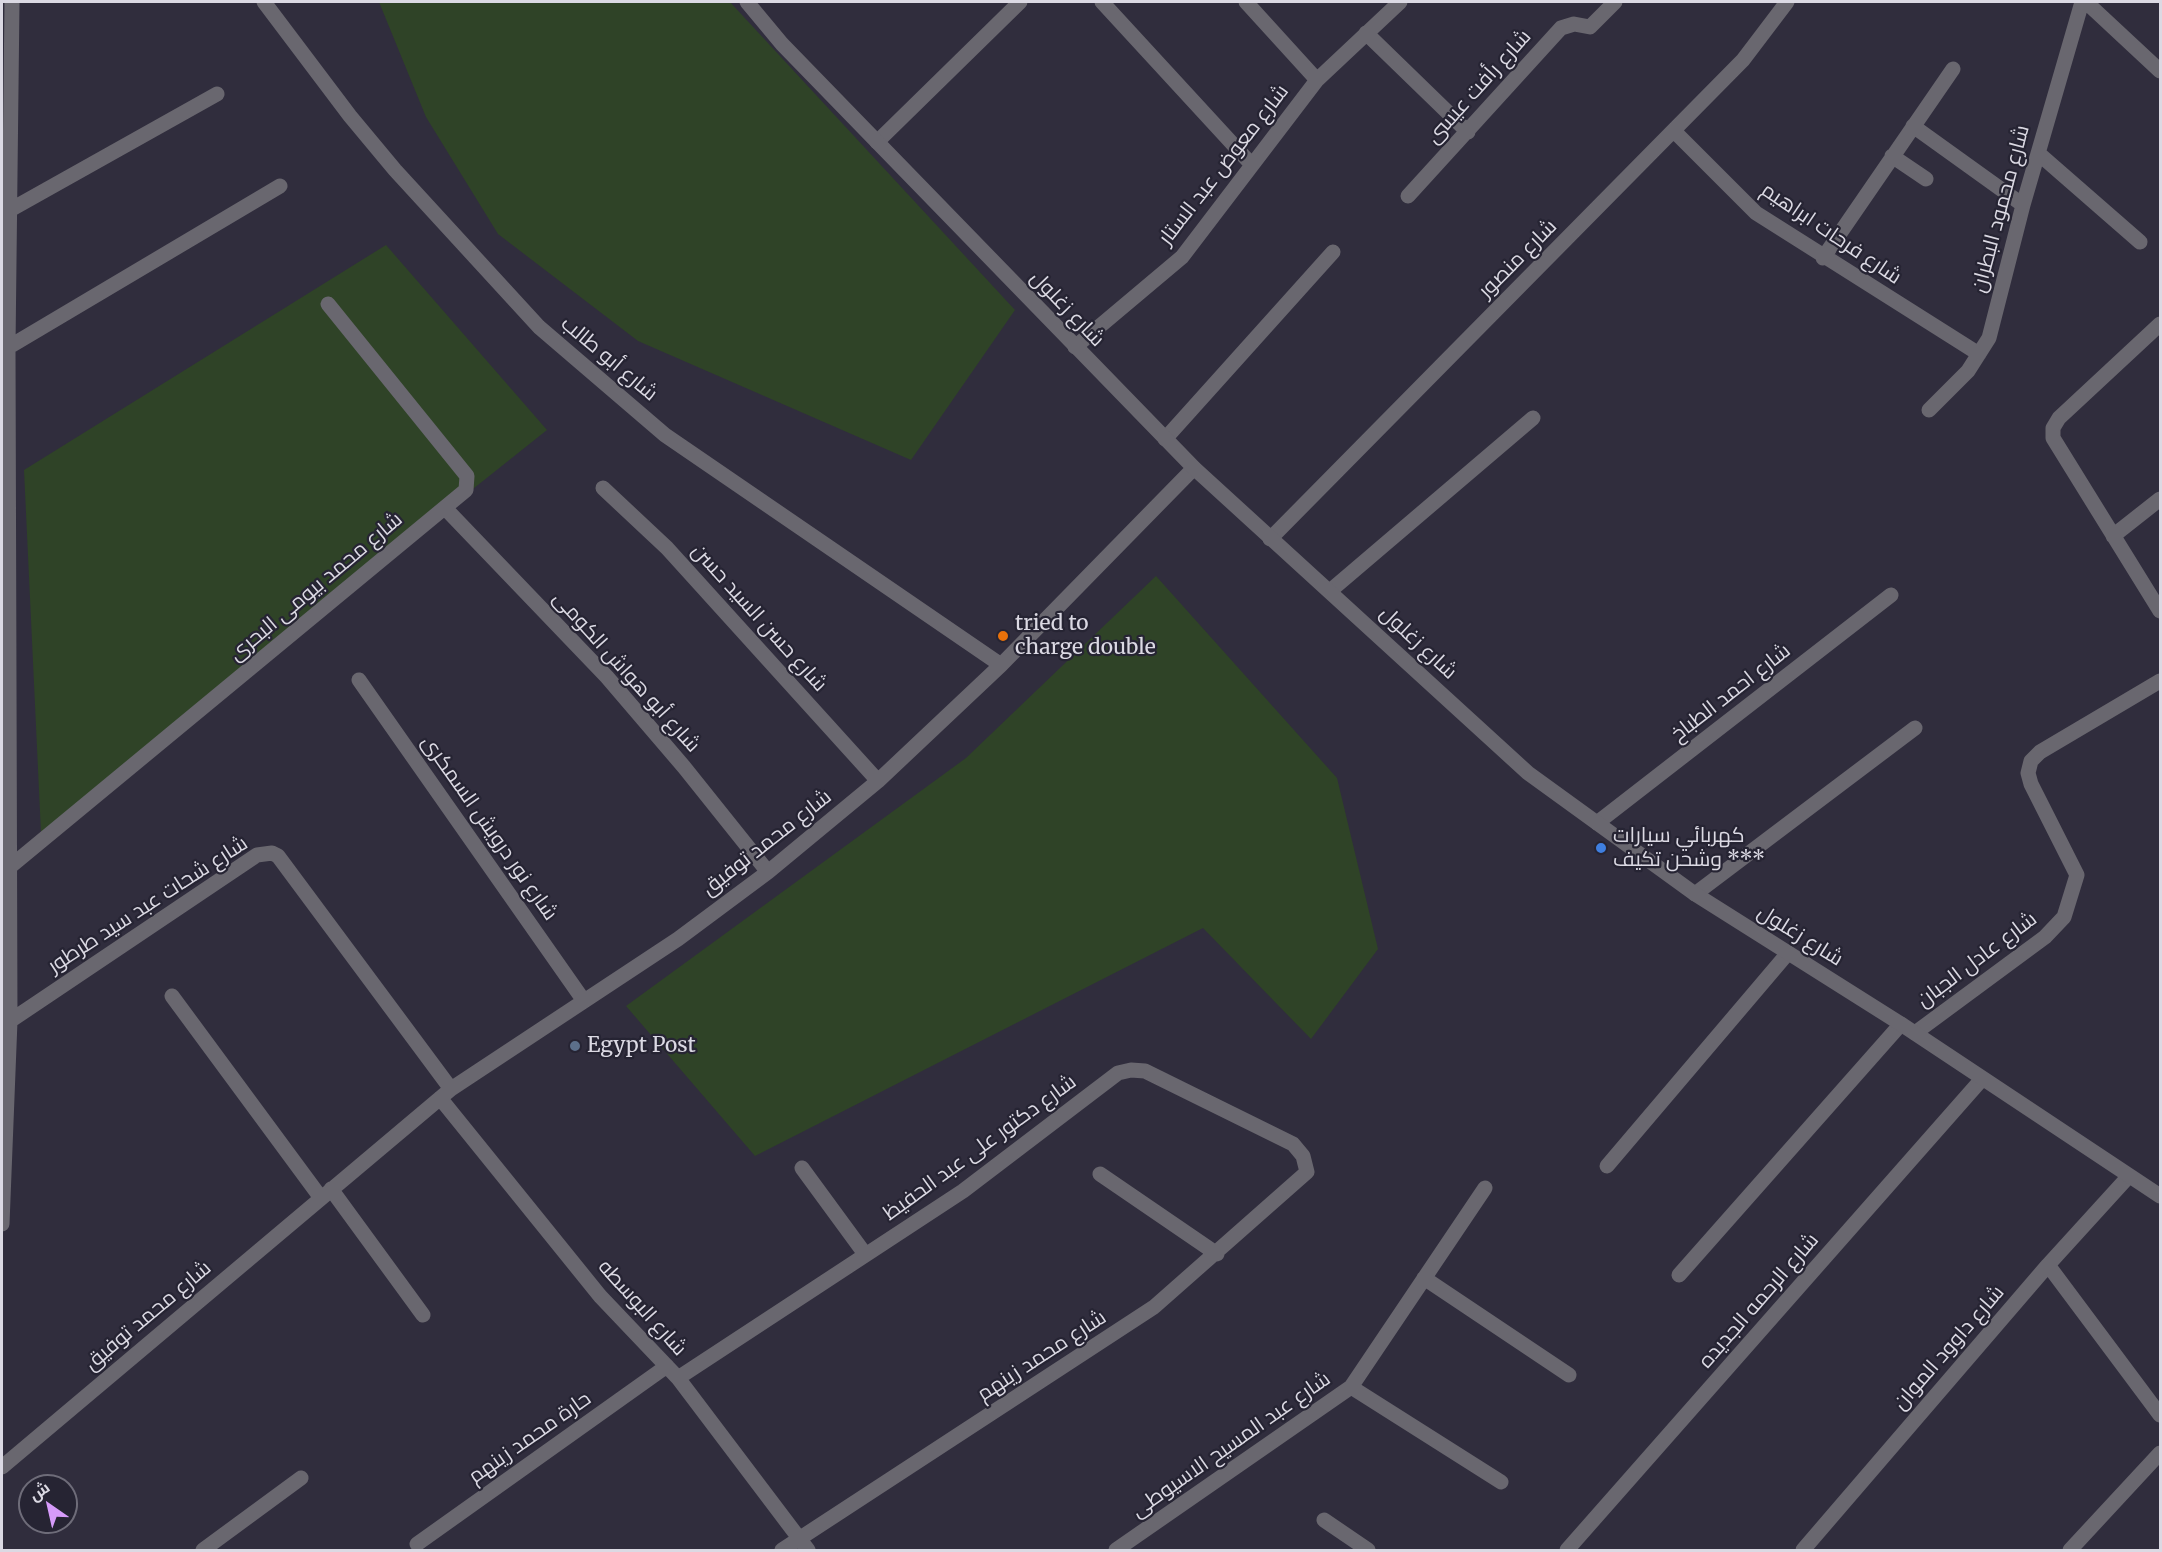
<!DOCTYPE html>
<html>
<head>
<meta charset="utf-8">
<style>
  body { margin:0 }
  #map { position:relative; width:2162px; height:1552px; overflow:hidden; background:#302d3d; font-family:Merriweather,Cairo,serif }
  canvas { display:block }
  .frame { position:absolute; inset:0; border:3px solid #dbd9e3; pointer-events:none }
  .north { position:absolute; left:18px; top:1474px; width:60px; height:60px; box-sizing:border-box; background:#262433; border:2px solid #6e6c79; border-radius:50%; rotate:326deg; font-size:16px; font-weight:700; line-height:24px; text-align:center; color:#dbd9e3 }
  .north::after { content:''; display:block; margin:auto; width:21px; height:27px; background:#d69bfa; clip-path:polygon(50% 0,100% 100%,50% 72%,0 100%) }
</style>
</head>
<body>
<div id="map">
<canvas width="2162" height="1552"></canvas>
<div class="frame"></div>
<div class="north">ش</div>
</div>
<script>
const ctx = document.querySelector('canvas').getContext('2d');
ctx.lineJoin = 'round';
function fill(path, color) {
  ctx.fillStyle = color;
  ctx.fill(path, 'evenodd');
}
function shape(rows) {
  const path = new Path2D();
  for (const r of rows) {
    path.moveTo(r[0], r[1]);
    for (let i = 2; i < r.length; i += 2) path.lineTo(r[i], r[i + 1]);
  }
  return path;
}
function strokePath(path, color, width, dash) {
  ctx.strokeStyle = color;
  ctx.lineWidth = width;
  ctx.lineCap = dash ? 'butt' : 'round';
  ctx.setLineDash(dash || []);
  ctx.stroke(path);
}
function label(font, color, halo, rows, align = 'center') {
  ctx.font = font + ' Merriweather,Cairo,serif';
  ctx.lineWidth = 4.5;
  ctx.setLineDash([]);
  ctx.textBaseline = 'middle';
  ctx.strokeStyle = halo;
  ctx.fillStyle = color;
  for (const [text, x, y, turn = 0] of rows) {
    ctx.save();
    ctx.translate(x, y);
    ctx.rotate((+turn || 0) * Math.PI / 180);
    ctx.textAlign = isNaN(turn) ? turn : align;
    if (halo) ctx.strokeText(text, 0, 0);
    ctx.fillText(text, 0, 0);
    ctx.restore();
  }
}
fill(shape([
  [379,2,730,2,1015,310,911,460,638,341,498,234,426,117],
  [386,245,547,430,41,833,24,470],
  [1156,576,1337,778,1378,949,1311,1039,1203,928,755,1156,626,1006,966,758]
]), '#2f4327');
strokePath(shape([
  [264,2,350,116,395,170,539,327,665,435,1001,665],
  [1102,2,1252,165],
  [1246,2,1317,80],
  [2086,2,2160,71],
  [1366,33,1468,132],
  [1913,126,2023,205],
  [1674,131,1756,213,1979,354],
  [877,142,1020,2],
  [2038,153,2140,242],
  [1892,156,1926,179],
  [1408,196,1561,28,1574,24,1590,27,1615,2],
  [10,210,217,94],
  [1823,258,1953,69],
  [2160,324,2059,418,2053,428,2053,438,2160,611],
  [1075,347,1182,257,1317,80,1400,2],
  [2,351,280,186],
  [1929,410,1968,371,1989,338,2023,205,2082,2],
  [1165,439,1333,252],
  [603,488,667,548,878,781],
  [445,508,607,677,684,767,768,872],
  [2113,536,2160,499],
  [1270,539,1743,60,1787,2],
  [1330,591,1533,418],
  [359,680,584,1001],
  [1597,823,1891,595],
  [11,866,466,490,467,476,328,304],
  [1695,894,1915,728],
  [172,996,321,1198],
  [10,1021,257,855,272,853,278,856,451,1089],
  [1915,1033,2045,937,2064,917,2077,875,2031,784,2028,773,2031,761,2040,752,2160,681],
  [440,1098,600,1296,678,1378,808,1550],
  [1607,1166,1788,953],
  [802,1168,865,1254],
  [1100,1174,1217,1254],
  [331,1189,423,1315],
  [2,1224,10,1021,8,347,12,2],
  [2048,1265,2160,1415],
  [1679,1275,1901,1024],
  [1424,1278,1569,1375],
  [678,1378,963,1191,1118,1073,1131,1070,1145,1071,1293,1144,1303,1156,1307,1172,1154,1307,782,1550],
  [1351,1387,1501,1482],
  [2,1467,451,1089,678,939,768,872,878,781,1001,665,1194,468],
  [1324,1520,1368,1550],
  [417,1544,667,1366],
  [203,1550,301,1478],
  [1116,1550,1351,1387,1485,1188],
  [1567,1550,1982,1079],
  [1803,1550,2048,1265,2129,1176],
  [2070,1550,2160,1453]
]), '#69676f', 15);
strokePath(shape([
  [747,2,782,44,1194,468,1528,773,1695,894,1901,1024,2160,1196]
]), '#69676f', 15);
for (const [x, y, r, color] of [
  [1003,636,6,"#e8710a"],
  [1601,848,6,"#3f7fe0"],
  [575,1046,6,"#5c6f8a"]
]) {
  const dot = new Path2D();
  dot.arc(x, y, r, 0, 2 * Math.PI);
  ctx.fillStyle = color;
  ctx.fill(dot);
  strokePath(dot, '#262433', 2);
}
label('21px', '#dbd9e3', '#262433', [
  ["شارع رأفت عيسى",1479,87,-48],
  ["شارع معوض عبد الستار",1224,165,-52],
  ["شارع محمود البطران",2001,209,-75],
  ["شارع فرحات ابراهيم",1831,234,34],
  ["شارع منصور",1518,259,-45],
  ["شارع زغلول",1067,309,46],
  ["شارع أبو طالب",609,359,40],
  ["شارع محمد بيومى البحرى",316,587,-40],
  ["شارع حسن السيد حسن",759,618,48],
  ["شارع زغلول",1418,643,43],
  ["شارع أبو هواش الكومى",626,672,48],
  ["شارع احمد الطباخ",1731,693,-38],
  ["شارع نور درويش السمكرى",489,828,55],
  ["شارع محمد توفيق",767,843,-38],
  ["شارع شحات عبد سيد طرطور",148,905,-33],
  ["شارع زغلول",1800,936,32],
  ["شارع عادل الجبان",1977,960,-37],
  ["شارع دكتور على عبد الحفيظ",980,1148,-36],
  ["شارع الرحمه الجديده",1759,1301,-49],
  ["شارع البوسطه",642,1308,48],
  ["شارع محمد توفيق",148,1316,-40],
  ["شارع داوود الموان",1949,1348,-49],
  ["شارع محمد زينهم",1042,1356,-33],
  ["حارة محمد زينهم",530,1438,-35],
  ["شارع عبد المسيح الاسيوطى",1231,1445,-35]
]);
label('21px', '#dbd9e3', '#262433', [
  ["tried to",1015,624],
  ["charge double",1015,648],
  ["كهربائي سيارات",1613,836],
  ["وشحن تكيف ***",1613,860],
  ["Egypt Post",587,1046]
], 'left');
</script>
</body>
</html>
